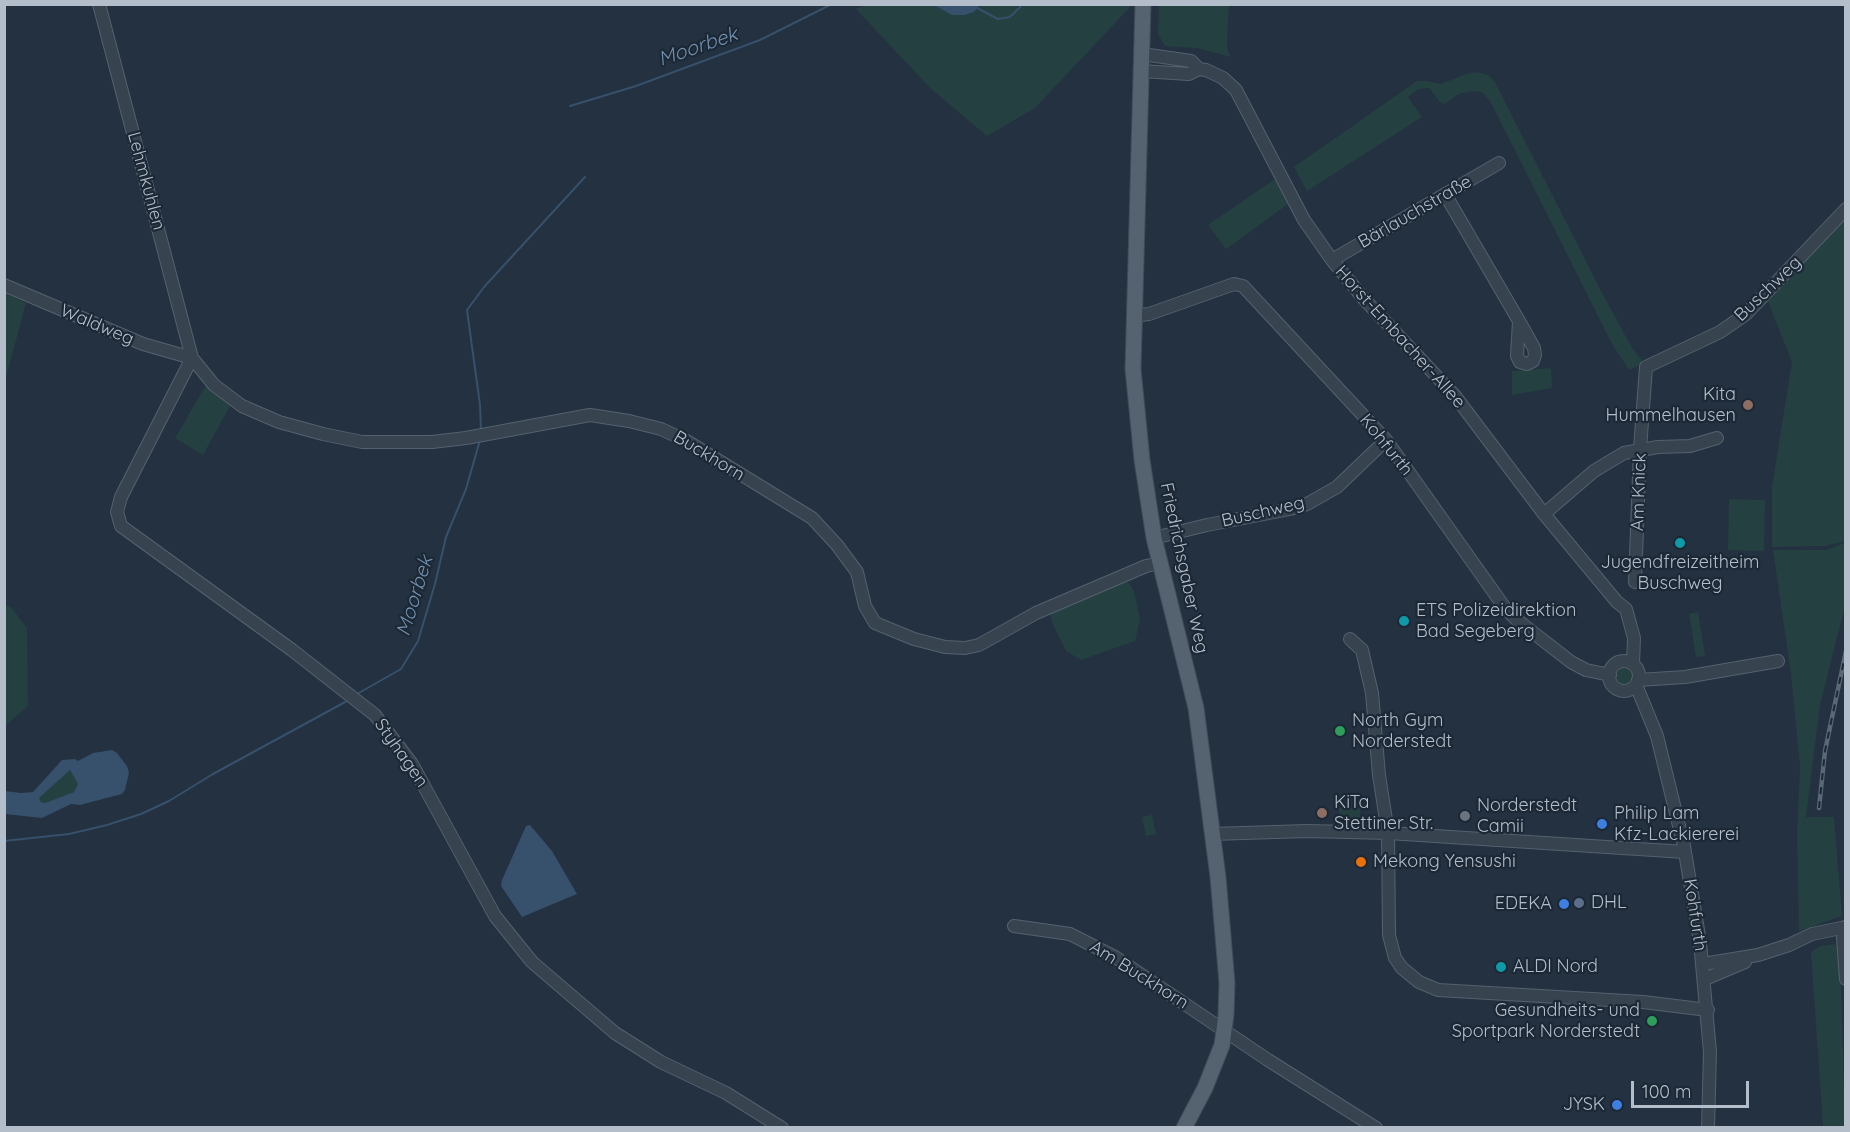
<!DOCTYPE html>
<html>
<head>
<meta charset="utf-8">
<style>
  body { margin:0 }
  #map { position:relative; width:1850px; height:1132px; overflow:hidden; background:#233141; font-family:Quicksand,sans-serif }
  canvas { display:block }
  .frame { position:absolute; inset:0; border:6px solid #b4becb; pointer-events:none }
  .scale { position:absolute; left:1631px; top:1081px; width:118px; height:27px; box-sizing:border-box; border:3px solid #b4becb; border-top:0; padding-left:8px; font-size:18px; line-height:21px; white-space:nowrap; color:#b4becb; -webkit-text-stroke:4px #1c2835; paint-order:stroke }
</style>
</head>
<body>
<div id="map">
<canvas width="1850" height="1132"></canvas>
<div class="frame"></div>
<div class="scale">100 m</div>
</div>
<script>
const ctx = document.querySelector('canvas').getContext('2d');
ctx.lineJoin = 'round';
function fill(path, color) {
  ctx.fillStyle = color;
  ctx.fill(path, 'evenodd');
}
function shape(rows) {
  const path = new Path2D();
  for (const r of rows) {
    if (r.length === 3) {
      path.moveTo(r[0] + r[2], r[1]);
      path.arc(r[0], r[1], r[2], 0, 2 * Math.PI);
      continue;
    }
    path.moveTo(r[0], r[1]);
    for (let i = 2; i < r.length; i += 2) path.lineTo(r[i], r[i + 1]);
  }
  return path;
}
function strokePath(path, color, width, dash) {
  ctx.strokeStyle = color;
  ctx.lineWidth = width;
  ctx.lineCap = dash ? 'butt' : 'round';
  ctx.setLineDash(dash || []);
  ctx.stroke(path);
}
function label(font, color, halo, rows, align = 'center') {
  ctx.font = font + ' Quicksand,sans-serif';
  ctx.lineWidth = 4.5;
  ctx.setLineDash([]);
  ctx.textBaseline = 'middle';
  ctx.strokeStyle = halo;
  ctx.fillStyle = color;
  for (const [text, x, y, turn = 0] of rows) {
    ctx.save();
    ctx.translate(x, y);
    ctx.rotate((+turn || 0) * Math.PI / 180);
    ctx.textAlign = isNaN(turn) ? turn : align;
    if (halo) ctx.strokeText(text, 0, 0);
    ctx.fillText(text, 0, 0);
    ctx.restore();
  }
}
fill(shape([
  [866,5,934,5,952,14,965,15,974,12,980,5,1132,5,1035,108,987,136,930,88,856,9],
  [1159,5,1229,5,1227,43,1228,51,1231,57,1197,48,1165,46,1158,34],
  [1478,72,1488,75,1495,82,1600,289,1632,348,1644,363,1629,370,1612,344,1490,101,1482,92,1473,91,1459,94,1444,104,1440,102,1429,88,1418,89,1408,97,1422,117,1307,191,1294,167,1417,81,1426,81,1441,84,1466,74],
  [1275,179,1288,204,1226,249,1208,225],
  [1845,215,1845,541,1825,546,1772,547,1772,486,1792,362,1767,299],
  [5,293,26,303,5,381],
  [1551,368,1552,388,1512,395,1512,371],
  [206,385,230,406,203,455,175,438],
  [1729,499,1765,500,1764,551,1728,550],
  [1845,543,1845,606,1820,705,1806,817,1834,817,1842,916,1799,931,1797,834,1800,766,1791,674,1773,550,1826,550],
  [1119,581,1129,583,1134,591,1140,619,1135,641,1081,660,1066,651,1052,623,1050,611],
  [5,606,10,606,27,628,28,706,5,726],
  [1698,612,1705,656,1696,657,1689,614],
  [1625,676,9],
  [70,769,78,784,74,792,45,803,41,802,38,799],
  [1339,808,1360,808,1360,821,1339,819],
  [1152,815,1156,834,1146,836,1142,817],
  [1835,944,1840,950,1845,1127,1823,1127,1811,952,1820,946]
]), '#254041');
fill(shape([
  [934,5,980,5,974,12,965,15,952,15],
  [112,750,117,753,127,766,129,773,125,790,122,794,80,805,71,804,42,818,5,814,5,791,21,793,33,792,62,760,75,759,78,761,93,753],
  [70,770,78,784,74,792,45,803,41,802,39,798],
  [530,825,552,851,577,894,522,917,501,886,502,880,526,826]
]), '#37506b');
strokePath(shape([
  [977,8,998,19,1010,17,1020,7,1020,4],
  [570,106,636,86,760,40,832,4],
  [481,431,480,405,467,310,484,287,585,177],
  [357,694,401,669,418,641,435,584,446,537,466,489,480,440],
  [4,841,69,834,107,825,141,814,169,801,213,774,347,701]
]), '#37506b', 2);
const minor = shape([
  [99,4,192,358,214,385,242,406,279,422,323,434,362,442,432,442,466,438,590,415,629,421,661,429,685,440,812,518,837,545,857,572,865,606,875,623,914,639,945,647,965,648,979,645,1036,613,1146,566,1160,563],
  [1142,54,1191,61,1199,69,1206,70,1223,78,1236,90,1304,220,1332,260,1364,299,1455,396,1544,514,1617,602,1626,609,1634,638,1633,664],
  [1141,71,1189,74,1199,69],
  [1445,194,1519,321,1517,356,1520,362,1527,364,1533,361,1535,355,1534,348,1519,321],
  [1332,260,1499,163],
  [4,285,143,344,192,358],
  [1133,316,1149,314,1234,284,1243,286,1386,440,1505,608,1517,620,1571,662,1586,670,1610,675],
  [192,358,121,497,117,512,121,526,292,650,375,715,412,764,495,916,532,962,615,1033,661,1062,726,1093,782,1128],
  [1544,514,1594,471,1624,453,1658,447,1690,446,1717,438],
  [1154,538,1207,525,1290,509,1307,504,1337,487,1386,440],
  [1635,582,1640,449,1646,367,1720,332,1746,314,1846,209],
  [1350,639,1362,650,1372,693,1379,775,1388,833,1389,935,1395,958,1402,968,1419,982,1438,990,1643,1002,1708,1010],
  [1624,676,15],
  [1638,680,1685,677,1778,661],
  [1636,685,1657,736,1684,846,1700,942,1710,1052,1708,1128],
  [1212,834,1307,831,1388,833,1685,852],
  [1014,926,1070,934,1115,957,1268,1060,1376,1128],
  [1845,927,1843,938,1846,979],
  [1703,964,1758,955,1789,945,1812,934,1846,927],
  [1705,979,1745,962]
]);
const major = shape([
  [1143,4,1133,369,1142,460,1154,538,1196,708,1218,877,1227,983,1226,1015,1222,1045,1205,1088,1184,1128]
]);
strokePath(minor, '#55616e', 14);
strokePath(major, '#414c59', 17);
strokePath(minor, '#384350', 12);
strokePath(major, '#556270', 15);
const rail = shape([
  [1819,808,1825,751,1846,651]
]);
strokePath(rail, '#596777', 4.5);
strokePath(rail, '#1c2835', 2, [7]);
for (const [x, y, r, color] of [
  [1748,405,6,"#8d6e63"],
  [1680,543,6,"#0f9aa8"],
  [1404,621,6,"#0f9aa8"],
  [1340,731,6,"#2e9e5b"],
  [1322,813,6,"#8d6e63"],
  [1465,816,6,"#6b7280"],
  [1602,824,6,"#3f7fe0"],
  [1361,862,6,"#e8710a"],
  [1579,903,6,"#5c6f8a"],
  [1564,904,6,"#3f7fe0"],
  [1501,967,6,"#0f9aa8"],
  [1652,1021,6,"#2e9e5b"],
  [1617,1105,6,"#3f7fe0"]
]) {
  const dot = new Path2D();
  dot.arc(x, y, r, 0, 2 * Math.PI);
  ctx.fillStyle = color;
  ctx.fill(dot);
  strokePath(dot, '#1c2835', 2);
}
label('18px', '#b4becb', '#1c2835', [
  ["Lehmkuhlen",146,181,75],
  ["Bärlauchstraße",1415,212,-30],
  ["Buschweg",1768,289,-44],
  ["Waldweg",97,325,23],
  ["Horst-Embacher-Allee",1400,337,48],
  ["Kohfurth",1386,445,51],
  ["Buckhorn",709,456,31],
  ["Am Knick",1639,492,-88],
  ["Buschweg",1263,512,-13],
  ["Friedrichsgaber Weg",1184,568,78],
  ["Styhagen",401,753,55],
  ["Kohfurth",1695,915,81],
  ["Am Buckhorn",1139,975,32]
]);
label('18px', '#b4becb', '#1c2835', [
  ["Kita",1736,395,"right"],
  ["Hummelhausen",1736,416,"right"],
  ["Jugendfreizeitheim",1680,563,"center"],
  ["Buschweg",1680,584,"center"],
  ["ETS Polizeidirektion",1416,611],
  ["Bad Segeberg",1416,632],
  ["North Gym",1352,721],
  ["Norderstedt",1352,742],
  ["KiTa",1334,803],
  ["Stettiner Str.",1334,824],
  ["Norderstedt",1477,806],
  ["Camii",1477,827],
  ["Philip Lam",1614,814],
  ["Kfz-Lackiererei",1614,835],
  ["Mekong Yensushi",1373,862],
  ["DHL",1591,903],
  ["EDEKA",1552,904,"right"],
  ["ALDI Nord",1513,967],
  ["Gesundheits- und",1640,1011,"right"],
  ["Sportpark Norderstedt",1640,1032,"right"],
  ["JYSK",1605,1105,"right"]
], 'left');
label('italic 20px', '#7290b0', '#1c2835', [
  ["Moorbek",698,47,-19],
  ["Moorbek",415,596,-73]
]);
</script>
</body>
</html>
